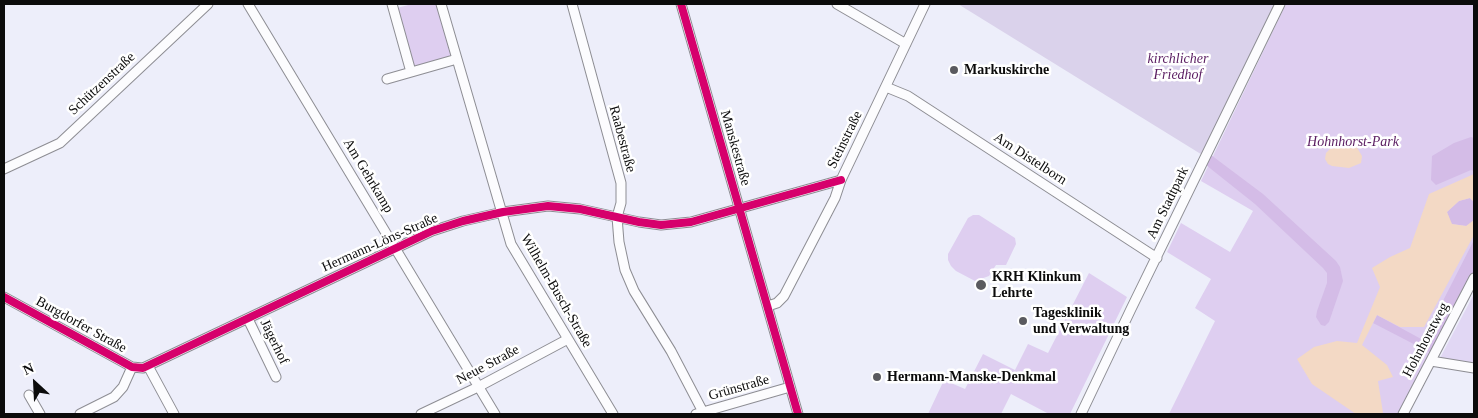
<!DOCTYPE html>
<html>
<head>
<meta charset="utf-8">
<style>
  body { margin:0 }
  #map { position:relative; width:1478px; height:418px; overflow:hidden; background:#edeefa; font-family:Georgia,serif }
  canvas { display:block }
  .frame { position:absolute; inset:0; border:5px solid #0b0b0b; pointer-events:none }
  .north { position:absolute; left:10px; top:358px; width:50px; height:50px; -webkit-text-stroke:4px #fff; paint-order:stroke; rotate:335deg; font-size:14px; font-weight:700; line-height:20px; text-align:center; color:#0b0b0b }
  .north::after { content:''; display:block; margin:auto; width:18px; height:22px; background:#0b0b0b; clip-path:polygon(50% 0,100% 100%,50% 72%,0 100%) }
</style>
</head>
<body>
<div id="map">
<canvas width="1478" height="418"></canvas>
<div class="frame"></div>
<div class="north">N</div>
</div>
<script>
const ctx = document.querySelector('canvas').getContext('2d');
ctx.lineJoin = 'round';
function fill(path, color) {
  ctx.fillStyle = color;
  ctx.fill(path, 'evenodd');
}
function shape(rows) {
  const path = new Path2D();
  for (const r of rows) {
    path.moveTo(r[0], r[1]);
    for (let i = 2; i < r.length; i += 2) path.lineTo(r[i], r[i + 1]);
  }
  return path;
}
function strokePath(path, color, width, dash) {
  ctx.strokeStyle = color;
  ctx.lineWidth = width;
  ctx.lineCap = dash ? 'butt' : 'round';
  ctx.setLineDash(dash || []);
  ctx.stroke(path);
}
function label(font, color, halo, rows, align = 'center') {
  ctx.font = font + ' Georgia,serif';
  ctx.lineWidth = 5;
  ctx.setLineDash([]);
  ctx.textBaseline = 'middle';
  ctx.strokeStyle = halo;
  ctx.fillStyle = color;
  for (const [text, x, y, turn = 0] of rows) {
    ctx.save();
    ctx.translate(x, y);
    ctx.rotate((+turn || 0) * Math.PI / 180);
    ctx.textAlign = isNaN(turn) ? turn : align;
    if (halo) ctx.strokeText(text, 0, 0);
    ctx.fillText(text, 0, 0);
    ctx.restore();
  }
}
fill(shape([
  [412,4,436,4,452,57,414,68,397,8],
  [1286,4,1474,4,1474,283,1406,414,1169,414,1215,321,1195,308,1211,279,1167,252,1181,223,1230,252,1253,211,1201,181],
  [973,215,979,215,1015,238,1016,244,1006,265,996,265,989,276,975,281,956,271,951,266,948,260,948,254,968,218],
  [1089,273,1127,297,1070,414,1049,414,1011,394,1001,414,928,414,944,380,965,389,983,354,1015,370,1028,344,1048,353]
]), '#decef0');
fill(shape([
  [1471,137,1474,138,1474,171,1471,170,1436,185,1431,180,1432,156,1454,143],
  [1211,155,1263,194,1336,261,1340,267,1343,281,1329,322,1325,326,1321,325,1316,317,1317,311,1327,283,1327,273,1323,268,1255,204,1206,165],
  [1470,198,1474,202,1474,220,1467,226,1451,224,1447,212,1459,201],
  [1474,240,1474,276,1433,354,1373,323,1377,315,1423,340]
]), '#d4bce7');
fill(shape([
  [958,4,1277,4,1204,156]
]), '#dad2eb');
fill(shape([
  [1474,294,1474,366,1443,361,1440,358]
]), '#e1d7f4');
fill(shape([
  [1344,146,1356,146,1362,156,1361,163,1349,168,1332,166,1328,164,1325,159,1326,153,1330,149],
  [1474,174,1474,202,1470,198,1459,201,1447,212,1452,224,1466,226,1474,220,1474,235,1424,327,1400,327,1377,315,1362,345,1387,365,1393,377,1378,381,1383,413,1356,414,1312,384,1297,359,1314,347,1337,341,1357,343,1380,287,1372,268,1390,257,1410,248,1429,194]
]), '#f3d9c5');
const street = shape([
  [248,4,495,414],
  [392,4,411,72],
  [441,4,511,244,613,414],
  [572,4,621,183,621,203,617,217,619,242,625,270,634,291,671,351,703,412],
  [681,4,798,414],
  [837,4,906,44],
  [387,79,457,59],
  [886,87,908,96,1157,258],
  [4,169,60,143,208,4],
  [4,297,132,367,143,368,432,231,463,221,503,212,548,206,580,209,639,222,661,225,691,222,841,180],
  [768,306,777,303,784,296,835,198,841,180,925,4],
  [248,319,276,377],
  [1431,361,1474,368],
  [148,366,174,414],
  [29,395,40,414],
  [80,414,114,397,123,387,132,367],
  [421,414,478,387,568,339],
  [696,414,790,387],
  [1081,414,1131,309,1280,4],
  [1403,414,1474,278]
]);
strokePath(street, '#8d8d93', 11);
strokePath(street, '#fcfcfe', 9);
strokePath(shape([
  [681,4,798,414],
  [4,297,132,367,143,368,432,231,463,221,503,212,548,206,580,209,639,222,661,225,691,222,841,180]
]), '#d6006c', 8);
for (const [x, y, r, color] of [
  [954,70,5,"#5a5a5f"],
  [981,285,6,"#5a5a5f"],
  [1023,321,5,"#5a5a5f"],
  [877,377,5,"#5a5a5f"]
]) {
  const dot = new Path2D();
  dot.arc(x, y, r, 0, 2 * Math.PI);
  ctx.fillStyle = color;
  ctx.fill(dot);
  strokePath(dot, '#fff', 2);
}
label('italic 14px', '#5a1c61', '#fff', [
  ["kirchlicher",1178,59],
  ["Friedhof",1178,75],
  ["Hohnhorst-Park",1353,142]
]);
label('bold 14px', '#0b0b0b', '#fff', [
  ["Markuskirche",964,70],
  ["KRH Klinkum",992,277],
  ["Lehrte",992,293],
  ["Tagesklinik",1033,313],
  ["und Verwaltung",1033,329],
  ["Hermann-Manske-Denkmal",887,377]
], 'left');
label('14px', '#0b0b0b', '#fff', [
  ["Schützenstraße",102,84,-43],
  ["Raabestraße",622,139,75],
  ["Steinstraße",845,140,-64],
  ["Manskestraße",735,148,74],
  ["Am Distelborn",1030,159,33],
  ["Am Gehrkamp",368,176,59],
  ["Am Stadtpark",1168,203,-64],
  ["Hermann-Löns-Straße",380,243,-24],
  ["Wilhelm-Busch-Straße",556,291,60],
  ["Burgdorfer Straße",81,325,29],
  ["Hohnhorstweg",1426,340,-62],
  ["Jägerhof",274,342,64],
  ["Neue Straße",488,365,-28],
  ["Grünstraße",739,388,-16]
]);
</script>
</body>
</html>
